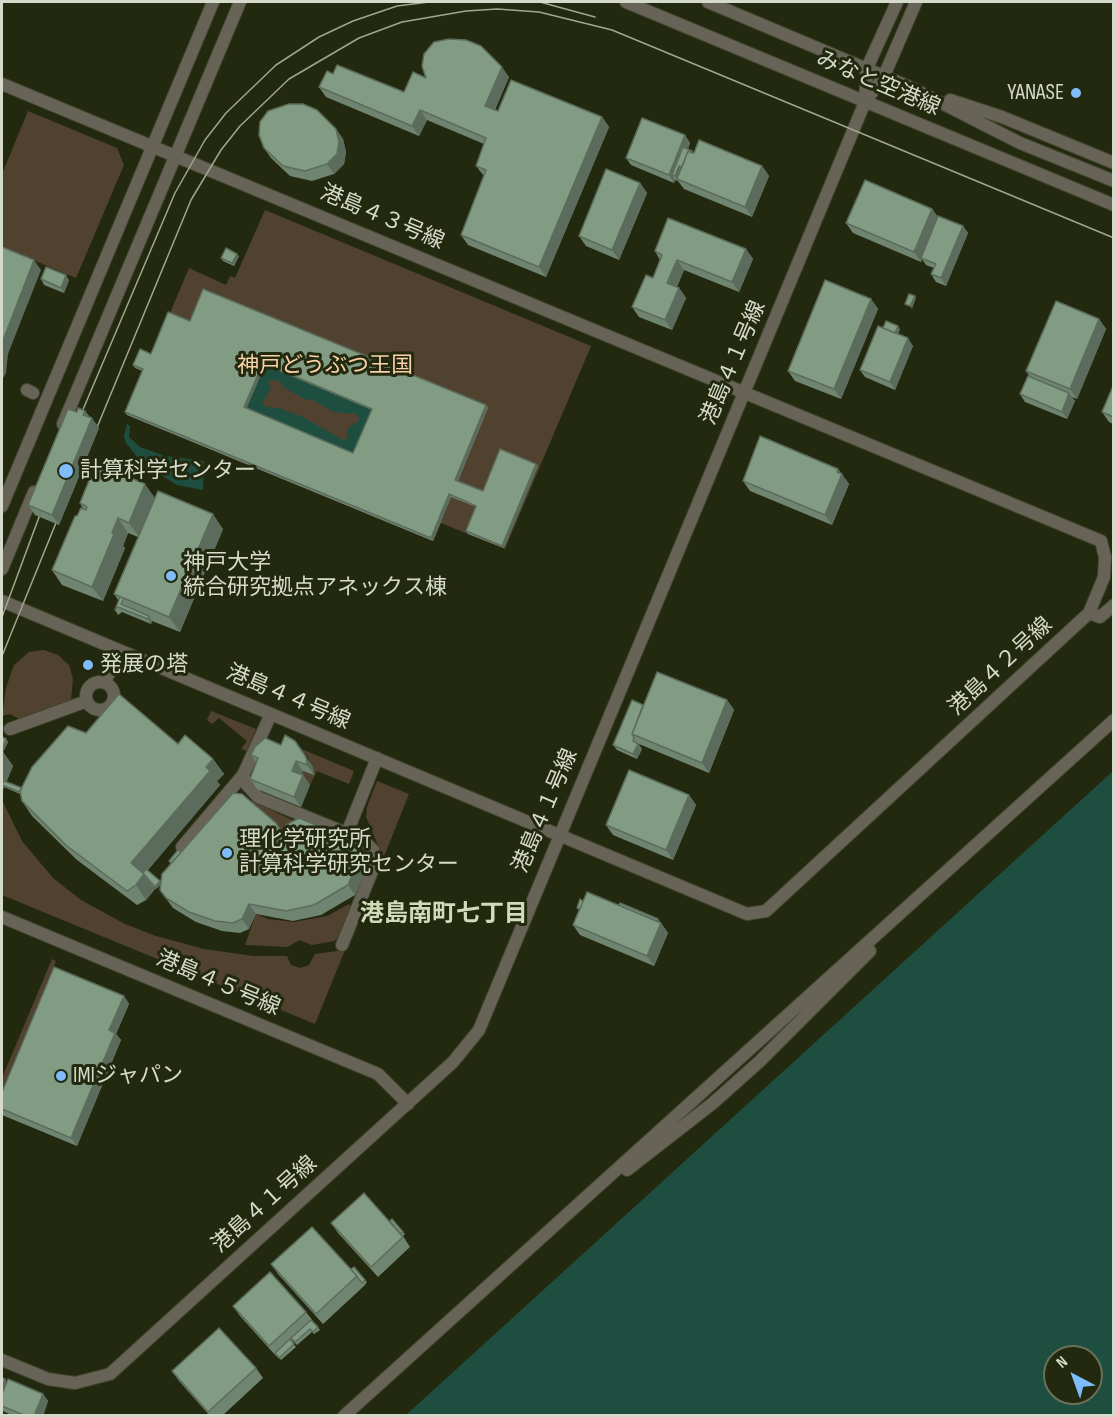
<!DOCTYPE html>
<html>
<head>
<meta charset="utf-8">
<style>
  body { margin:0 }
  #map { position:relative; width:1115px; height:1417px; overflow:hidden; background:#23290e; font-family:"Sofia Sans Condensed",sans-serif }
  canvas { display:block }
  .frame { position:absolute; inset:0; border:3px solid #d6daca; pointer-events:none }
  .north { position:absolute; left:1043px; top:1345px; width:60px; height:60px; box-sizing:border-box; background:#23290e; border:2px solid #6b7059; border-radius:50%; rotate:319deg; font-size:16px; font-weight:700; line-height:24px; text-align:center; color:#d6daca }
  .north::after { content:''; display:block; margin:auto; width:21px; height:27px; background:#7ebdf9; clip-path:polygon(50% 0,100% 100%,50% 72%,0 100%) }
</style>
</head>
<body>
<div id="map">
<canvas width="1115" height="1417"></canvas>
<div class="frame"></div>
<div class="north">N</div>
</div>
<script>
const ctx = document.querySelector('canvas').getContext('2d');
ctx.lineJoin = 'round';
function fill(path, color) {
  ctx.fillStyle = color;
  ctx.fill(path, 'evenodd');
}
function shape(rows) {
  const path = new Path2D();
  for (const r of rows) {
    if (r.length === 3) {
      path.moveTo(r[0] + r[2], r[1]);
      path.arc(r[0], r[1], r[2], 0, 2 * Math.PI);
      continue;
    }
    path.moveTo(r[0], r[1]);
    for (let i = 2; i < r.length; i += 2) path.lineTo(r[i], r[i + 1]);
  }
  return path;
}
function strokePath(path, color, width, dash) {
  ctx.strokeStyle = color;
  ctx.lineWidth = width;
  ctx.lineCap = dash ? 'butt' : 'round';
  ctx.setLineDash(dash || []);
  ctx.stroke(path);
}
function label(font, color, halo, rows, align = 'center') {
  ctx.font = font + ' "Sofia Sans Condensed","Noto Sans JP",sans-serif';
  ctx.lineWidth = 6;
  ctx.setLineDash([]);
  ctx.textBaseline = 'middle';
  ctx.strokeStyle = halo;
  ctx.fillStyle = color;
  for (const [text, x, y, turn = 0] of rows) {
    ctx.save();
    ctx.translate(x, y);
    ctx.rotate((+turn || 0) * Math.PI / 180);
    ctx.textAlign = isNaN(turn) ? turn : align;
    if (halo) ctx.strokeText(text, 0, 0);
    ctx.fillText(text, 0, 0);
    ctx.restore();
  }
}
fill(shape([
  [28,111,117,148,124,165,76,278,2,247,2,174],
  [265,210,591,346,505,549,441,523,433,541,127,415,145,372,135,368,141,352,152,356,189,268,226,285,230,276,235,278],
  [44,650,58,655,69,665,73,679,71,700,19,719,10,714,2,716,6,688,14,665,29,652],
  [211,711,256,729,247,751,241,749,247,741,219,718,212,724,207,720],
  [299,748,354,771,349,784,317,771,310,785,299,781,303,771,314,774,307,755],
  [377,781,409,794,381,864,378,845,366,817,367,807],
  [255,799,265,807,302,825,286,835,249,804],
  [2,800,22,841,53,878,81,900,125,924,156,936,204,949,253,956,287,956,291,965,300,968,309,965,315,954,345,950,315,1024,2,895],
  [349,904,352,909,341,935,334,941,312,945,299,940,288,947,245,945,256,914,268,919,294,922,327,916],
  [52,959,56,961,2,1090,2,1078]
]), '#514230');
fill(shape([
  [265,365,374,411,355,456,246,410],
  [268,380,279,381,285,388,306,400,311,399,334,412,356,414,360,420,348,428,347,438,343,440,303,417,279,408,266,407,262,403,271,389],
  [127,424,130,426,129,437,140,447,165,456,204,461,203,490,177,485,142,463,126,443,124,437],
  [1113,771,1113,1415,406,1415],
  [1055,1357,1091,1357,1091,1393,1055,1393]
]), '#1e4e40');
const minor = shape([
  [626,2,1114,205],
  [708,2,912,88,1020,143,1114,181],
  [2,84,1101,541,1105,557,1104,577,1089,613,766,911,747,914,2,601],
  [865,100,867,68,897,2],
  [950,100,1002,117,1114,163],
  [27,390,33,393],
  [63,424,240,2],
  [2,506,213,2],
  [2,569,34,492],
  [1089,613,1100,617,1114,605],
  [100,696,14],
  [105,682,119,651],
  [10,729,87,701],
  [243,775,247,785,258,797,363,840,373,850,375,864,342,945],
  [347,833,377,758],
  [182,847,243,775,271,714],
  [2,917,378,1074,408,1104],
  [627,1170,713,1103,760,1061,870,951],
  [2,1360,48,1379,75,1383,110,1374,453,1062,479,1030,865,102,884,76,916,2],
  [344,1416,1114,720]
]);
strokePath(minor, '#40452c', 14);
strokePath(minor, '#676457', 12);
strokePath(shape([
  [540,2,595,17],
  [76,426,175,193,205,140,226,113,276,65,319,37,353,21,397,6,429,2],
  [91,442,191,200,221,150,240,126,289,79,359,38,402,22,466,11,497,9,539,12,612,30,1114,238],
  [2,617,45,501],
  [2,656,62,508]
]), '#a1a693', 1.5);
fill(shape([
  [333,74,404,92,426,78,509,77,495,110,498,111,602,117,609,127,546,277,468,245,461,235,484,176,476,166,484,144,427,120,419,136,326,97,319,87],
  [336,129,343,139,346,152,344,164,334,174,312,181,290,176,271,158,264,148],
  [685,135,690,143,688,149,694,153,762,166,769,176,752,217,684,189,678,181,675,180,674,183,631,165,626,158],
  [640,183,647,193,619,260,586,246,579,236],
  [932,209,938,217,963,226,968,233,946,286,936,282,931,274,934,268,926,265,922,259,921,262,853,233,846,223],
  [746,249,753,259,739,292,684,270,677,287,679,288,686,298,672,330,639,317,632,307,653,278,660,260,655,251],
  [239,256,234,266,223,261,221,258],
  [41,279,69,280,64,293,44,285],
  [871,299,878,309,841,399,795,381,788,371],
  [1099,319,1106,329,1077,399,1072,397,1075,401,1067,419,1025,402,1020,394,1030,377,1026,371],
  [190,321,486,405,488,408,458,481,483,491,536,464,538,466,504,548,468,534,466,531,476,507,451,497,433,541,127,415,125,412,143,371,135,368,133,365,151,354],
  [265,365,372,410,353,453,246,408],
  [883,328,900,329,898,334,913,346,895,390,865,377,860,370],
  [1113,386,1113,424,1109,422,1102,412],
  [85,411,99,428,59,525,35,515,28,505,77,412],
  [838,469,849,484,832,525,750,491,743,481],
  [155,498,223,529,180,632,152,621,151,624,122,612,118,615,115,610,119,601,114,594,138,537,128,533,123,546,125,548,103,601,62,585,52,570,77,516,83,509,80,503],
  [727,700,734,710,709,773,639,744,638,743,642,749,637,759,617,750,613,745,643,705],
  [86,733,178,744,213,759,224,774,217,781,220,785,148,870,161,882,171,864,169,861,181,853,276,823,282,832,363,852,368,865,355,895,321,915,293,921,256,914,249,929,240,933,222,931,196,922,173,908,160,890,160,885,156,889,153,886,155,889,146,900,137,905,77,860,32,816,22,801,20,794,4,787,2,793,2,737,6,739,8,742,3,752,13,766,6,782,22,788],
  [281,745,302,751,313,767,314,775,303,771,302,774,310,785,301,807,257,789,250,779,256,762,251,755],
  [689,795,696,805,673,860,613,835,606,825],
  [583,901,619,905,658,919,668,933,654,966,580,935,573,925,579,910,577,908],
  [124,996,129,1004,116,1034,121,1040,77,1146,2,1115,2,1092],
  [390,1221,403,1232,405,1234,403,1236,410,1247,378,1277,338,1233,331,1223],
  [271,1264,351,1269,365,1280,367,1282,364,1286,323,1324,278,1274],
  [233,1306,306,1312,320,1330,314,1334,312,1332,297,1345,293,1341,292,1342,296,1347,281,1360,277,1355,276,1356,240,1316],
  [256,1368,263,1378,222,1416,210,1416,179,1381,172,1371],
  [2,1378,5,1379,6,1382,43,1394,48,1401,43,1416,13,1416,3,1411,2,1410]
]), '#708571');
fill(shape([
  [502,67,509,77,492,116,485,106],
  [420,110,427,120,419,136,412,126],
  [602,117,609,127,546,277,539,267],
  [336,129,343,139,346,152,344,164,334,174,327,164],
  [685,135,690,143,681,166,679,166,683,171,677,179,675,176,672,175,675,180,674,183,669,175],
  [762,166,769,176,752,217,745,207],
  [640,183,647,193,619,260,612,250],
  [932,209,939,219,921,258,922,259,921,262,914,252],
  [963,226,968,233,946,286,941,278],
  [746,249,753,259,739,292,732,282],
  [237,254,239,256,234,266,232,263],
  [34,260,41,270,8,354,6,373,2,380,2,343],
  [677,260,684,270,674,293,667,283],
  [66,275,69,280,64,293,61,288],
  [679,288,686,298,672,330,665,320],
  [915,296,916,298,912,309,910,306],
  [871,299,878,309,841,399,834,389],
  [1099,319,1106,329,1077,399,1070,389],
  [898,326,900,329,896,339,894,336],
  [908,338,913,346,895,390,890,382],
  [263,363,265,365,246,410,244,407],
  [1069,393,1075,401,1067,419,1062,412],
  [486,405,488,408,457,482,455,480],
  [85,411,91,420,92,418,99,428,59,525,52,515],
  [536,464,538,466,504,548,502,546],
  [838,469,849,484,832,525,825,515],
  [145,484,155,498,139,537,129,523],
  [449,494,451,497,433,541,431,538],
  [213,514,223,529,180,632,169,617],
  [118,518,128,533,123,546,125,548,103,601,92,587],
  [149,616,152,621,151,624,148,619],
  [727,700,734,710,709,773,702,763],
  [6,739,8,742,3,752,13,766,5,786,2,785,4,787,2,793,2,750],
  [295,741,313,767,314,775,307,765],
  [638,744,642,749,637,759,633,754],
  [213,759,224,774,217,781,220,785,141,878,131,863],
  [296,761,303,771,299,781,292,771],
  [303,775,310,785,301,807,294,797],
  [689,795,696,805,673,860,666,850],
  [276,823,283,833,281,855,274,845],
  [356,842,363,852,368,865,355,895,348,885],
  [144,874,155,889,146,900,136,885],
  [160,881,162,883,156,889,155,887],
  [249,904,256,914,249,929,242,919],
  [658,919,668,933,654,966,647,956],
  [124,996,129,1004,116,1034,121,1040,77,1146,71,1138,109,1030],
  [5,1379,8,1384,2,1402,2,1388],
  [43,1394,48,1401,43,1416,34,1416]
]), '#5b6c5c');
const building = shape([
  [449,39,466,40,481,46,502,67,485,106,498,111,511,80,602,117,539,267,461,235,486,170,476,166,486,138,420,110,412,126,319,87,327,71,333,74,337,65,404,92,413,72,426,78,422,66,424,54,434,42,449,39],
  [289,104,303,104,317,110,336,129,339,142,337,154,327,164,305,171,283,166,264,148,259,135,260,122,268,111,289,104],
  [642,118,685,135,669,175,626,158,642,118],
  [699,140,762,166,745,207,677,179,688,151,694,153,699,140],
  [683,147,692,151,692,153,688,151,682,167,679,166,675,176,672,175,683,147],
  [606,169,640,183,612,250,579,236,606,169],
  [865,180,932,209,914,252,846,223,865,180],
  [938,216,963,226,941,278,931,274,936,264,921,258,938,216],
  [668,218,746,249,732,282,677,260,667,283,679,288,665,320,632,307,646,275,653,278,662,255,655,251,668,218],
  [2,247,34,260,2,343,2,247],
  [226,248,237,254,232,263,221,258,226,248],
  [46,267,66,275,61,288,41,279,46,267],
  [825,280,871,299,834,389,788,371,825,280],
  [203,289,486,405,455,480,483,491,500,449,536,464,502,546,466,531,476,506,449,494,431,538,125,412,143,369,133,365,140,349,151,354,168,312,190,321,203,289],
  [263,363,372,409,353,453,244,407,263,363],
  [909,294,915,296,910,306,905,304,909,294],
  [1056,301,1099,319,1070,389,1026,371,1056,301],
  [886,321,898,326,895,333,883,328,886,321],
  [878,326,908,338,890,382,860,370,878,326],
  [1028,376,1069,393,1062,412,1020,394,1028,376],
  [1113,386,1113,417,1102,412,1113,386],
  [78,408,85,411,83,415,92,418,52,515,28,505,68,409,77,412,78,408],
  [760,436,838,469,837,472,842,474,825,515,743,481,760,436],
  [96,463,145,484,129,523,118,518,112,533,114,534,92,587,52,570,75,516,77,516,81,508,86,510,87,507,80,503,96,463],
  [158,491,213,514,169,617,114,594,158,491],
  [120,597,124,598,121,604,149,616,148,619,118,607,115,610,120,597],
  [657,672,727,700,702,763,632,734,657,672],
  [119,694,178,744,185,735,213,759,206,767,210,771,131,863,144,874,136,885,127,891,67,846,22,801,20,791,32,767,68,726,86,733,119,694],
  [632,700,643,705,632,734,634,738,633,741,638,744,633,754,613,745,632,700],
  [285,735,295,741,306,757,307,765,296,761,292,771,303,775,294,797,250,779,258,758,251,755,255,747,265,738,281,745,285,735],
  [2,737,6,739,2,750,2,737],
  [629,770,689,795,666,850,606,825,629,770],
  [4,781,22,788,20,792,2,785,4,781],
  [233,793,242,794,276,823,279,828,274,845,276,846,286,825,299,818,356,842,361,855,348,885,314,905,286,911,249,904,242,919,233,923,215,921,189,912,166,898,160,890,162,874,233,793],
  [178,850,181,852,171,863,169,861,178,850],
  [146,869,160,881,155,887,143,873,146,869],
  [587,892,661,923,647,956,573,925,587,892],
  [580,899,583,901,580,909,577,908,580,899],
  [620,903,658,919,657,921,619,905,620,903],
  [54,967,124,996,109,1030,115,1033,71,1138,2,1109,2,1092,54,967],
  [364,1193,403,1237,371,1267,331,1223,364,1193],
  [392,1219,403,1232,401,1234,390,1221,392,1219],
  [312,1227,357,1276,316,1314,271,1264,312,1227],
  [354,1267,365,1280,362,1283,351,1269,354,1267],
  [270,1272,306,1312,269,1346,233,1306,270,1272],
  [311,1320,318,1327,313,1332,310,1329,295,1342,291,1338,311,1320],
  [219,1328,256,1368,208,1412,172,1371,219,1328],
  [290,1339,294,1344,279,1358,275,1353,290,1339],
  [2,1378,5,1379,2,1388,2,1378],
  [8,1379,43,1394,34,1416,26,1416,2,1406,2,1394,8,1379]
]);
fill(building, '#829b83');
strokePath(building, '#5b6c5c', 1.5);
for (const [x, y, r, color] of [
  [1076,93,6,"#7ebdf9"],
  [66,471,8,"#7ebdf9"],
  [171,576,6,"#7ebdf9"],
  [88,665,6,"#7ebdf9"],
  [227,853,6,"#7ebdf9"],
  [61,1076,6,"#7ebdf9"]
]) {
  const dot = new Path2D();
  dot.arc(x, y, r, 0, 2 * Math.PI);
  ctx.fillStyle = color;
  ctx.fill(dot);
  strokePath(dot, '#23290e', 2);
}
label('22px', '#d6daca', '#23290e', [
  ["みなと空港線",878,84,23],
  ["港島４３号線",382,218,23],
  ["港島４１号線",734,363,-67],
  ["港島４２号線",1001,667,-43],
  ["港島４４号線",288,698,23],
  ["港島４１号線",546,811,-67],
  ["港島４５号線",218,984,23],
  ["港島４１号線",265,1205,-42]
]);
label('22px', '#d6daca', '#23290e', [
  ["YANASE",1064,93,"right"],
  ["計算科学センター",80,471],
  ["神戸大学",183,563],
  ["統合研究拠点アネックス棟",183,588],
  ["発展の塔",100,665],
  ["理化学研究所",239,840],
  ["計算科学研究センター",239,865],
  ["IMIジャパン",73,1076]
], 'left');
label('22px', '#f8d1a8', '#23290e', [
  ["神戸どうぶつ王国",325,366]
]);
label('bold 24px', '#d1dab9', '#23290e', [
  ["港島南町七丁目",444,915]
]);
</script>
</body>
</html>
